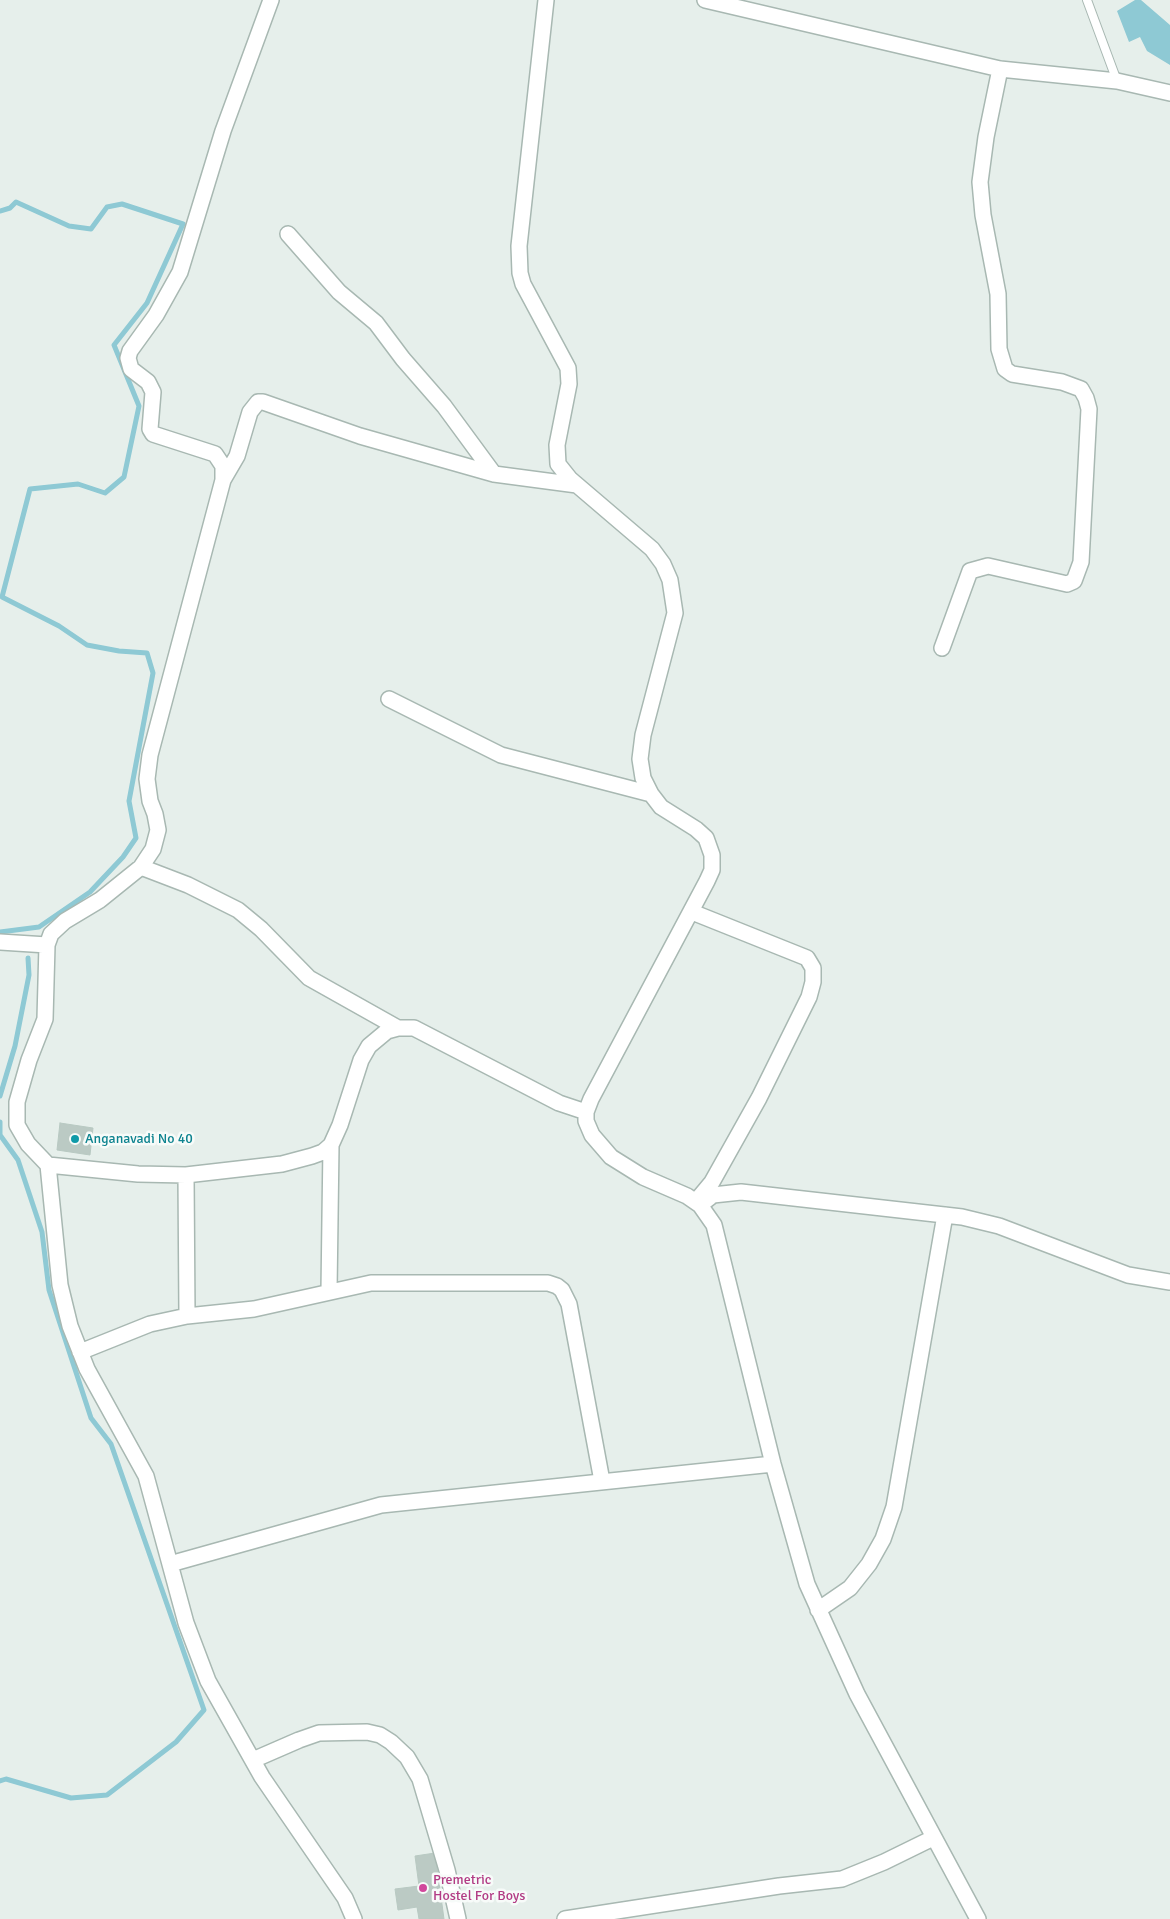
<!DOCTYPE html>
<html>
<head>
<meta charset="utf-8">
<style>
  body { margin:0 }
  canvas { display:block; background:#e6efeb }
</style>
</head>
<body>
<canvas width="1170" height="1919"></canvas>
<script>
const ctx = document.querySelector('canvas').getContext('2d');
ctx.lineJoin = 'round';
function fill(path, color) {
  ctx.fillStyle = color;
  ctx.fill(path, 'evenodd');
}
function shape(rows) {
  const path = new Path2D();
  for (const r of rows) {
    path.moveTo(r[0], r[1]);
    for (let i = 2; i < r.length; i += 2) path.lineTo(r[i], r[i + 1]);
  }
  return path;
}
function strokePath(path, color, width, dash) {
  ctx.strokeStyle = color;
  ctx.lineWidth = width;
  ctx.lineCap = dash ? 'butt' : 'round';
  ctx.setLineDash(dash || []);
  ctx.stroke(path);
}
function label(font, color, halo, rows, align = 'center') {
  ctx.font = font + ' Signika,sans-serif';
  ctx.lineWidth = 5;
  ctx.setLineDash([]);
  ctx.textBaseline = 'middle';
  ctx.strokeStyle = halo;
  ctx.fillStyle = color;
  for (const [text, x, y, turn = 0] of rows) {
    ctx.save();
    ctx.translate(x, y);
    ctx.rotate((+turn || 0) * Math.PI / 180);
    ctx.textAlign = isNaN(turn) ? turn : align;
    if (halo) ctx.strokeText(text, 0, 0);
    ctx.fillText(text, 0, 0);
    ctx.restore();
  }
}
fill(shape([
  [1135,0,1141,0,1170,25,1170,65,1147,51,1140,37,1129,42,1117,11]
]), '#8ec9d4');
strokePath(shape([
  [0,211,10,208,16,202,69,226,91,229,107,207,122,204,183,224,147,303,114,345,139,406,124,477,105,493,78,484,30,489,2,597,59,626,87,645,119,651,147,653,153,673,129,801,136,838,123,857,90,892,39,927,0,932],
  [0,1096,15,1046,29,975,28,958],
  [0,1122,0,1135,18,1160,42,1232,49,1290,91,1418,111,1444,204,1710,176,1742,107,1795,71,1798,6,1779,0,1781]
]), '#8ec9d4', 5);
const building = shape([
  [60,1123,93,1128,90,1155,57,1150,60,1123],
  [435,1853,444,1919,419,1919,417,1907,398,1910,395,1889,419,1886,415,1856,435,1853]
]);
fill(building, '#bbcac4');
strokePath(building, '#b8c9c2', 1);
const service = shape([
  [1087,0,1117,81]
]);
const minor = shape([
  [271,0,223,131,180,272,156,315,130,351,128,358,131,369,148,382,153,392,150,429,153,434,215,454,223,466,223,480,150,755,147,779,150,801,155,814,158,830,153,849,141,867,100,900,65,921,51,934,47,945,45,1019,29,1060,17,1102,17,1125,28,1144,48,1165,60,1285,70,1326,87,1369,146,1476,186,1623,208,1681,262,1777,345,1898,354,1919],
  [546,0,519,246,520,273,523,284,568,368,569,384,557,445,558,464,570,479,652,549,663,564,670,580,675,613,643,735,640,759,643,778,651,794,661,807,696,829,706,838,712,855,712,870,707,881,591,1099,586,1112,586,1121,592,1135,611,1157,643,1177,687,1196,700,1205,714,1225,773,1464,807,1584,857,1694,978,1919],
  [705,0,1000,69,1117,81,1170,93],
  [288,234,339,292,376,323,403,359,444,406,494,474],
  [223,480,237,456,250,412,258,402,263,402,360,436,494,474,577,485],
  [942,648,970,571,988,566,1067,584,1074,581,1081,562,1089,409,1086,398,1081,389,1062,382,1012,374,1005,369,999,349,998,294,983,215,980,182,986,137,1000,69],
  [389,699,501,755,651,794],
  [141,867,188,885,238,910,261,929,309,978,398,1028],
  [692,912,807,958,813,968,813,982,809,997,759,1098,712,1182,697,1200],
  [0,942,47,945],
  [48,1165,138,1174,186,1175,282,1164,312,1156,323,1152,331,1145,340,1125,361,1060,369,1046,387,1031,398,1028,414,1028,559,1103,586,1112],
  [186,1175,187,1316],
  [700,1205,713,1195,741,1192,962,1217,999,1226,1128,1275,1170,1282],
  [329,1291,331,1145],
  [80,1352,150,1324,187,1316,254,1309,371,1283,548,1283,557,1286,562,1290,569,1304,602,1481],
  [170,1564,381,1505,773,1464],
  [818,1610,850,1588,869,1564,883,1539,894,1507,945,1215],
  [253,1760,299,1740,319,1733,367,1732,380,1735,391,1742,407,1757,420,1779,447,1870,458,1919],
  [565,1919,779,1886,842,1879,884,1862,933,1838]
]);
strokePath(service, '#a8b8b2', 10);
strokePath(minor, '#a8b8b2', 18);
strokePath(service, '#fff', 8);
strokePath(minor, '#fff', 15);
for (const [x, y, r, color] of [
  [75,1139,5,"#0f9aa8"],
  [423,1888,5,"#d1479c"]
]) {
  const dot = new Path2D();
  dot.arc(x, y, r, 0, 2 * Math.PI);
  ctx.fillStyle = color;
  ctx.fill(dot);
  strokePath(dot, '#f7fbf9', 2);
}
label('14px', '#0d838f', '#f7fbf9', [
  ["Anganavadi No 40",85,1139]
], 'left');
label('14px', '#b23c85', '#f7fbf9', [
  ["Premetric",433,1880],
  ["Hostel For Boys",433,1896]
], 'left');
</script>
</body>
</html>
